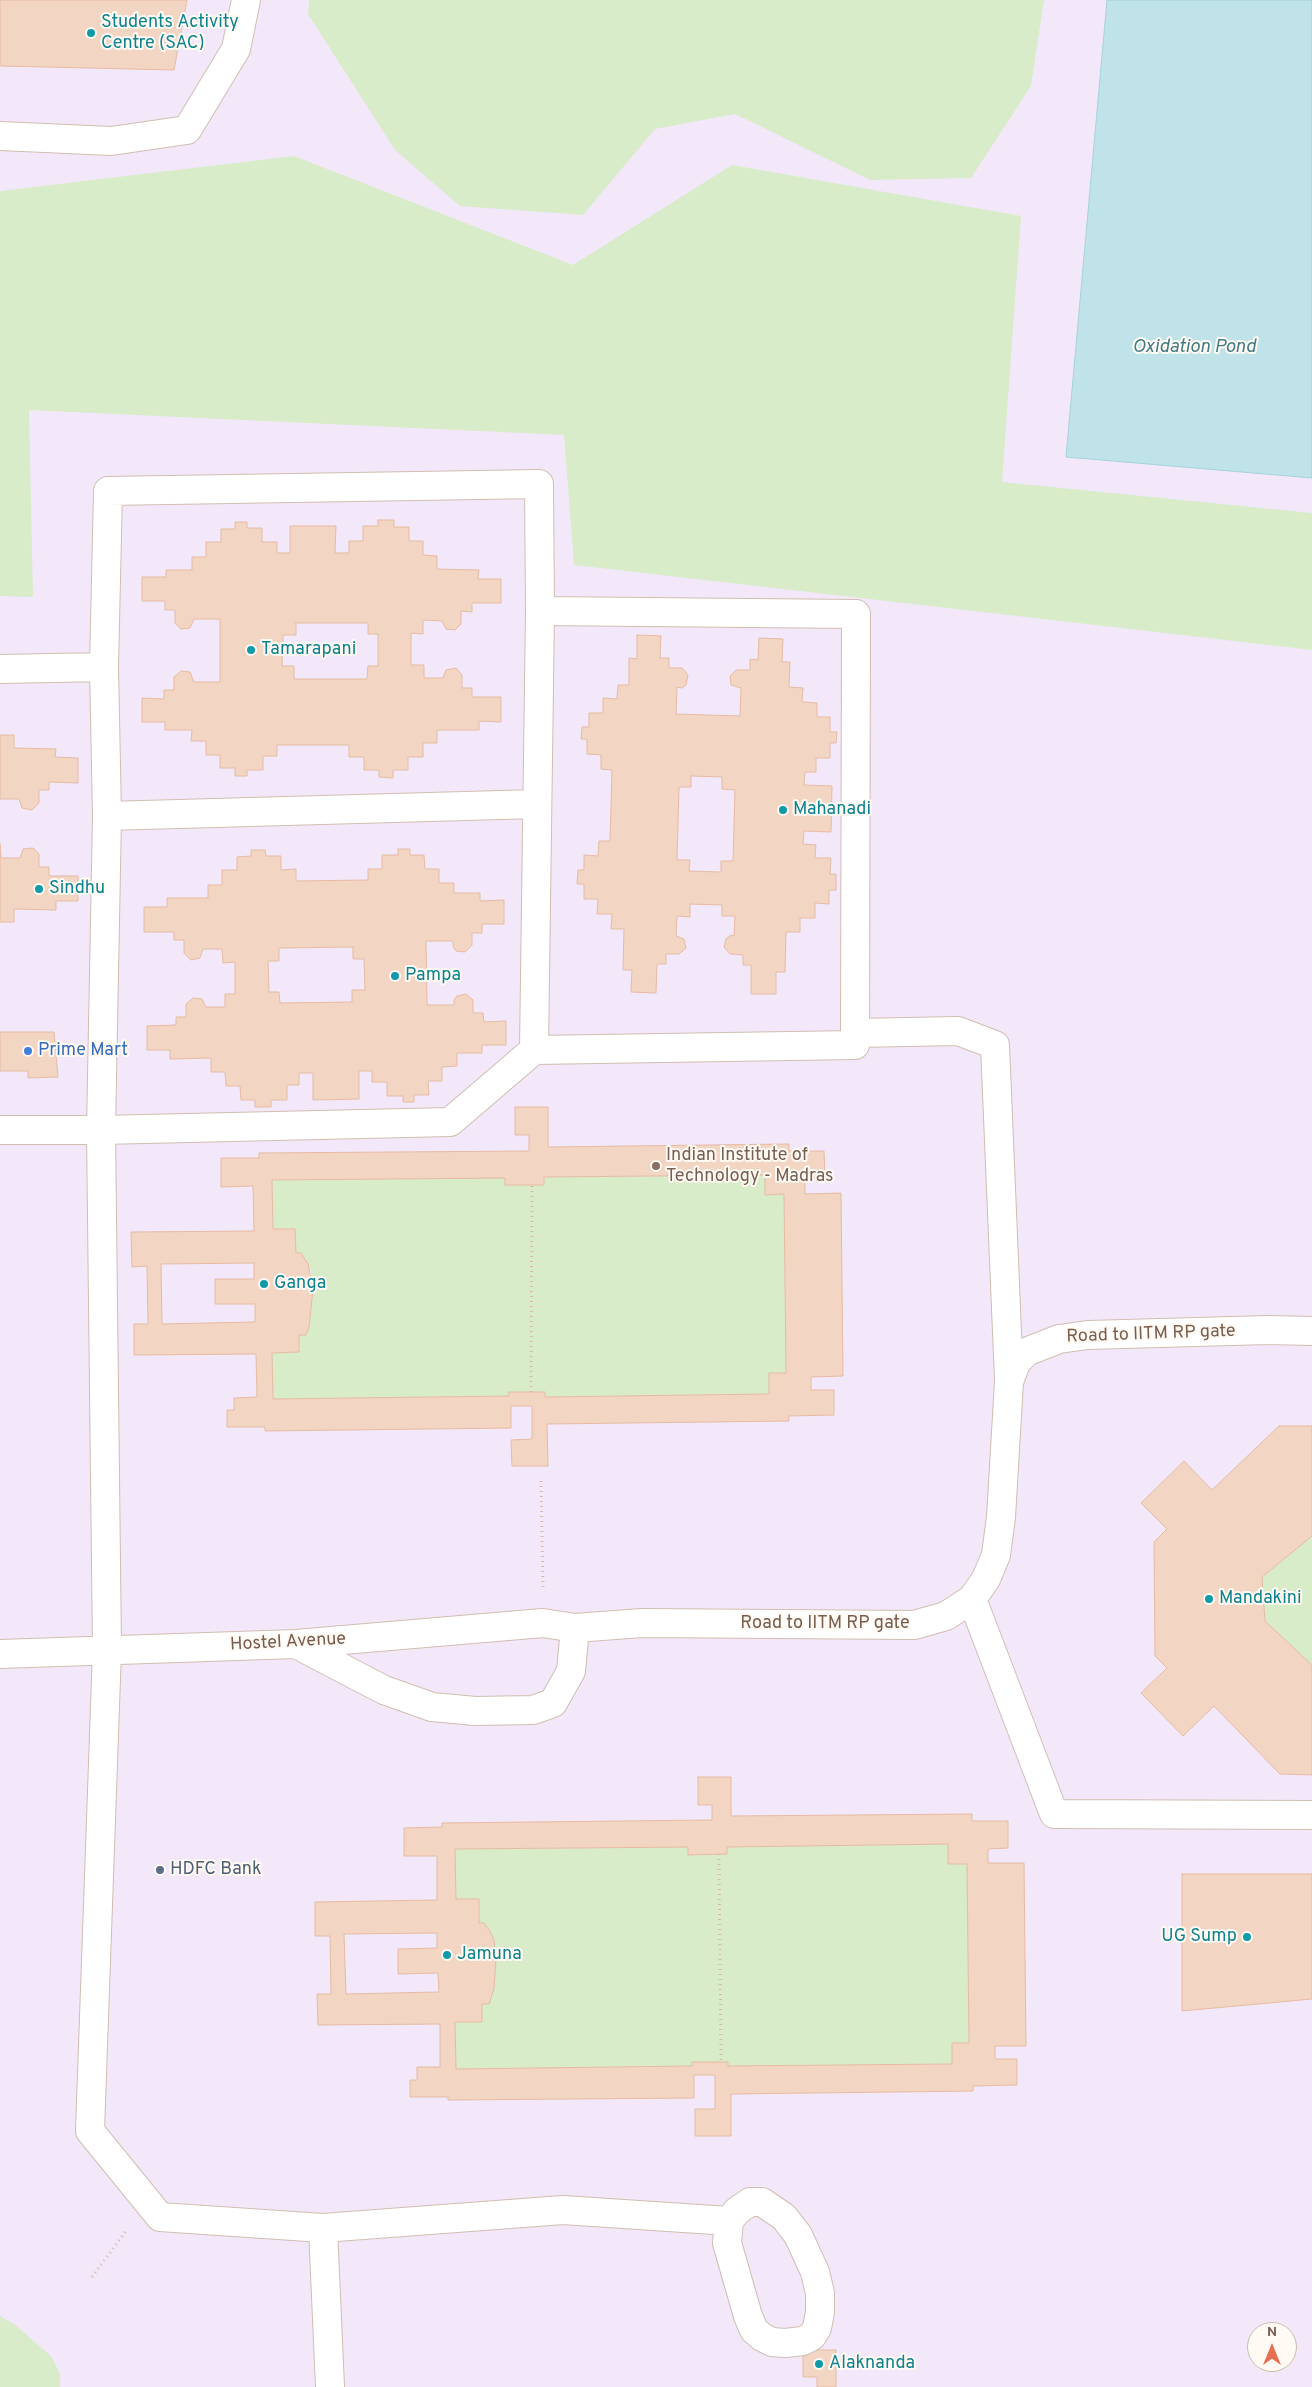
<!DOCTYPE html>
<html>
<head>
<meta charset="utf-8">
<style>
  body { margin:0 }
  #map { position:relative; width:1312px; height:2387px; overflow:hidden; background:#fdf6ec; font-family:Overpass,sans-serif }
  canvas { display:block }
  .north { position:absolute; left:1247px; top:2322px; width:50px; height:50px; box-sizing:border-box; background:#fffaf3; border:1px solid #cabbb1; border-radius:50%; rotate:0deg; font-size:14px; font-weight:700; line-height:20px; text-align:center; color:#7a5c4d }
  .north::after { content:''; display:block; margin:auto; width:18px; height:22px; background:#e76f51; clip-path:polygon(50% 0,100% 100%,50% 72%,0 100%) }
</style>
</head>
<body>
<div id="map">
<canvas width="1312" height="2387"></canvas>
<div class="north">N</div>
</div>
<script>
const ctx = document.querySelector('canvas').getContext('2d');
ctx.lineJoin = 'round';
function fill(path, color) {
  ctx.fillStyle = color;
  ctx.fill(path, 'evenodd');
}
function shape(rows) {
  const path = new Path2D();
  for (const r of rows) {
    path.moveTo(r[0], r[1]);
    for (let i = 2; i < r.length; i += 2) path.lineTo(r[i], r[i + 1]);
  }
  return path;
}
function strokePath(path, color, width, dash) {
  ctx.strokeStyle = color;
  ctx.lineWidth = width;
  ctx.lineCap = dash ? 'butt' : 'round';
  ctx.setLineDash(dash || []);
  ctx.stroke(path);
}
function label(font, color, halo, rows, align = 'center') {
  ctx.font = font + ' Overpass,sans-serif';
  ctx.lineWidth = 4;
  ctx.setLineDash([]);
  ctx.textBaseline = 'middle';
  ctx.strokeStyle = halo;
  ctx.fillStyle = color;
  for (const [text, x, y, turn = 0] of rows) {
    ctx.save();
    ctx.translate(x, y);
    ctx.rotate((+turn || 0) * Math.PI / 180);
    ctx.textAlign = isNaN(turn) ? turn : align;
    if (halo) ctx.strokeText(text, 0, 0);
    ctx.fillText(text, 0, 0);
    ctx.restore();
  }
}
fill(shape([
  [0,0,1312,0,1312,2387,0,2387],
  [1257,2332,1287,2332,1287,2362,1257,2362]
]), '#f3e8fa');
fill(shape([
  [309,0,1044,0,1031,86,971,178,870,180,735,114,655,129,583,215,460,206,395,150,308,14],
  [294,156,573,265,732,165,1021,216,1002,482,1312,513,1312,650,574,565,564,435,29,410,33,597,0,596,0,191],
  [765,1175,765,1194,784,1194,786,1373,769,1374,769,1394,545,1397,545,1392,509,1392,509,1396,273,1399,272,1353,299,1352,299,1335,309,1327,313,1289,311,1271,304,1257,301,1253,296,1253,273,1229,272,1180],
  [1312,1536,1312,1665,1265,1621,1262,1577],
  [948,1844,948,1864,967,1864,969,2043,952,2043,952,2064,728,2066,728,2062,692,2062,692,2066,456,2069,455,2022,482,2022,482,2004,489,2004,494,1989,496,1959,494,1940,491,1933,484,1923,479,1923,479,1899,456,1899,455,1849,688,1847,689,1855,727,1854,727,1847],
  [0,2316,14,2324,51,2356,60,2374,60,2387,0,2387]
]), '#d8ecc9');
const water = shape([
  [1107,0,1312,0,1312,478,1066,457,1107,0]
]);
fill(water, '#bfe3e8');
strokePath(water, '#a5d3da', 1);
const building = shape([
  [0,0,187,0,174,70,0,66,0,0],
  [378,520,394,520,394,527,409,527,409,541,423,541,423,555,437,556,437,569,479,570,478,579,501,579,501,603,472,603,472,612,461,611,461,624,455,630,446,629,442,621,423,620,423,634,411,633,411,665,424,665,424,678,443,678,446,670,456,668,462,675,462,688,472,688,472,697,501,697,501,722,479,721,479,730,437,730,437,743,423,743,423,757,408,757,408,770,393,770,393,778,379,777,379,770,364,770,364,757,349,757,349,745,277,745,277,756,263,756,263,770,247,770,247,776,235,776,235,768,220,768,220,755,206,755,206,741,191,741,192,730,165,730,165,722,142,722,142,698,164,699,164,690,174,690,174,677,181,671,190,672,194,682,220,682,220,619,194,619,190,628,181,629,175,623,175,610,165,610,165,601,142,601,142,577,166,577,166,570,192,570,192,557,206,557,206,542,221,542,221,529,235,529,235,522,247,522,247,528,262,528,262,542,277,542,277,553,290,553,290,526,336,526,335,553,349,553,349,541,363,541,363,526,378,526,378,520],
  [296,623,368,623,368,634,378,634,378,666,368,666,367,679,294,679,294,666,282,666,283,635,296,635,296,623],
  [637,635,661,636,660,658,669,658,669,668,682,668,688,675,686,685,682,688,677,687,676,714,740,716,741,688,731,685,730,676,736,670,750,670,750,659,758,660,759,638,783,639,782,662,790,662,789,687,803,688,802,702,817,703,817,717,830,717,830,732,837,732,836,743,830,743,830,758,816,758,816,772,805,772,804,785,832,786,831,832,804,831,803,844,816,845,815,858,831,858,830,874,836,874,836,890,829,890,829,904,815,903,815,918,800,918,800,932,786,932,785,972,776,972,776,994,751,994,751,965,743,965,743,955,730,954,724,947,726,939,731,935,734,936,735,916,722,916,722,905,690,904,690,917,677,916,676,936,684,939,686,948,679,954,666,954,666,964,657,964,656,993,631,992,632,970,623,970,624,929,611,929,612,914,597,914,598,899,584,899,584,884,577,884,578,870,584,870,584,855,598,856,599,841,610,841,612,770,601,769,601,755,587,754,587,739,581,739,582,727,589,727,589,713,603,713,603,698,617,699,618,685,629,685,629,658,637,659,637,635],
  [691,776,722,777,722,789,735,790,733,861,721,861,721,872,689,871,690,860,677,860,679,787,691,787,691,776],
  [0,735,14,735,14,748,56,749,55,757,78,758,78,783,49,782,49,790,39,790,39,803,32,810,22,808,19,799,0,799,0,735],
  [0,844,1,858,20,858,23,849,33,848,39,854,39,867,49,867,49,876,78,876,78,901,56,901,56,910,14,909,14,922,0,922,0,844],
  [398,849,410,849,410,855,424,855,425,869,439,869,439,883,454,883,454,893,480,893,480,901,504,900,504,924,482,924,482,933,472,933,472,945,465,952,456,951,453,946,453,941,426,941,427,1005,454,1005,454,1000,457,996,466,994,473,1000,473,1013,483,1013,484,1022,506,1021,506,1045,482,1045,482,1053,457,1053,457,1066,442,1067,442,1081,428,1081,429,1095,414,1095,414,1102,403,1102,403,1096,387,1096,387,1082,372,1082,372,1071,359,1071,359,1099,313,1100,313,1073,299,1073,299,1085,287,1085,287,1100,271,1100,271,1107,255,1107,255,1100,241,1100,240,1086,226,1086,225,1072,211,1072,211,1058,170,1059,170,1050,147,1050,147,1026,176,1025,176,1017,186,1017,186,1004,193,998,202,999,206,1007,225,1007,225,994,235,994,235,962,223,963,222,949,203,949,200,958,191,960,184,953,184,940,174,940,174,932,144,932,144,907,167,907,167,898,208,898,208,885,222,885,222,870,237,870,237,857,251,856,251,850,265,850,266,856,281,856,281,870,296,869,296,881,368,880,368,869,382,869,382,855,398,855,398,849],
  [353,947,353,959,364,959,365,990,352,990,352,1002,280,1003,279,992,269,992,268,961,279,961,279,948,353,947],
  [0,1032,54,1032,58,1077,28,1078,28,1071,0,1071,0,1032],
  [515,1107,548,1107,548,1147,789,1144,789,1151,824,1151,825,1178,805,1179,805,1194,841,1193,843,1376,811,1377,811,1390,834,1390,834,1415,789,1416,789,1421,547,1424,548,1466,512,1466,511,1440,532,1439,532,1406,511,1406,511,1428,265,1431,265,1427,227,1427,227,1410,234,1410,234,1398,257,1397,256,1354,134,1355,134,1324,148,1324,147,1266,132,1267,131,1232,254,1231,253,1186,221,1187,221,1158,259,1158,259,1153,529,1151,529,1135,515,1135,515,1107],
  [765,1175,765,1195,784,1194,786,1373,769,1373,769,1394,545,1397,545,1392,509,1392,509,1396,273,1399,272,1353,299,1352,299,1335,306,1335,309,1327,313,1289,308,1264,301,1253,296,1253,295,1229,273,1229,272,1180,505,1178,505,1185,544,1185,544,1177,765,1175],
  [254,1263,254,1279,215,1279,215,1304,255,1304,255,1322,162,1324,161,1264,254,1263],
  [1279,1426,1312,1426,1312,1536,1262,1577,1265,1621,1312,1665,1312,1775,1280,1774,1214,1706,1183,1736,1141,1693,1167,1668,1155,1656,1154,1542,1167,1529,1141,1503,1184,1461,1212,1490,1279,1426],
  [698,1777,731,1777,731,1816,972,1814,972,1821,1008,1821,1008,1848,988,1849,988,1863,1024,1863,1026,2046,995,2046,995,2059,1017,2059,1017,2085,973,2086,973,2091,731,2094,731,2136,695,2136,695,2109,715,2109,715,2075,694,2075,694,2098,448,2100,448,2097,410,2097,410,2080,417,2080,417,2067,440,2067,440,2024,318,2025,317,1994,331,1994,330,1936,315,1936,315,1902,437,1900,437,1856,404,1856,404,1828,442,1827,442,1823,712,1820,712,1805,698,1805,698,1777],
  [948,1844,948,1864,967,1864,969,2043,952,2043,952,2064,728,2066,728,2062,692,2062,692,2066,456,2069,455,2022,482,2022,482,2004,489,2004,494,1989,496,1959,494,1940,491,1933,484,1923,479,1923,479,1899,456,1899,455,1849,688,1847,688,1855,727,1854,727,1847,948,1844],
  [437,1933,437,1948,398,1949,398,1974,438,1973,439,1992,346,1994,344,1934,437,1933],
  [1182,1874,1312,1874,1312,1999,1182,2011,1182,1874],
  [803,2350,836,2350,836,2387,817,2387,817,2377,803,2377,803,2350]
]);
fill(building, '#f3d5c3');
strokePath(building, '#e6bba3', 1);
const minor = shape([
  [0,136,111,141,187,130,236,49,246,0],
  [0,669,104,667],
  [107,816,537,804],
  [855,1033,958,1031,995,1045,1009,1380],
  [534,1050,540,611],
  [0,1130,101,1130,450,1122,534,1050,855,1045,856,614,540,611,539,484,108,491,104,667,107,816,101,1130,107,1650,90,2131,160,2217,323,2228,563,2210,729,2221],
  [972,1599,1054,1814,1312,1815],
  [296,1644,384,1690,432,1707,475,1711,533,1710,553,1703,571,1671,575,1628],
  [0,1654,296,1644,543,1623,575,1628,642,1623,914,1625,946,1616,972,1599,986,1579,996,1555,1001,1517,1009,1382,1016,1363,1026,1352,1059,1339,1088,1335,1268,1330,1312,1331],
  [750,2202,762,2202,784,2217,798,2235,815,2272,820,2293,820,2312,817,2328,812,2336,803,2341,785,2343,772,2342,762,2337,754,2330,748,2316,727,2243,729,2221,737,2211,750,2202],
  [323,2228,330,2387]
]);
strokePath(minor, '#d1beb0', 30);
strokePath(shape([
  [531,1392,532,1185],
  [541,1481,543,1588],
  [719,1854,721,2062],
  [92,2277,126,2231]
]), '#d9b8a5', 3, [1, 4]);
strokePath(minor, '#fff', 28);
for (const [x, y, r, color] of [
  [91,33,5,"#0f9aa8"],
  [251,650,5,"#0f9aa8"],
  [783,810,5,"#0f9aa8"],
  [39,889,5,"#0f9aa8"],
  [395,976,5,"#0f9aa8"],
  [28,1051,5,"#3f7fe0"],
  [656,1166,5,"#8d6e63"],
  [264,1284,5,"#0f9aa8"],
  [1209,1599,5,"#0f9aa8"],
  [160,1870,5,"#5c6f8a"],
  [1247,1937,5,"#0f9aa8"],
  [447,1955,5,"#0f9aa8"],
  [819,2364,5,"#0f9aa8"]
]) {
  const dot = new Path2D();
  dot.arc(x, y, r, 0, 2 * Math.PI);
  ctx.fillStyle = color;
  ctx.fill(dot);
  strokePath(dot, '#fffaf3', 2);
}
label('18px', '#0d838f', '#fffaf3', [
  ["Students Activity",101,23],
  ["Centre (SAC)",101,44],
  ["Tamarapani",261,650],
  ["Mahanadi",793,810],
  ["Sindhu",49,889],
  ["Pampa",405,976],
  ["Ganga",274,1284],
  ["Mandakini",1219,1599],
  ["UG Sump",1237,1937,"right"],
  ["Jamuna",457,1955],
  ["Alaknanda",829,2364]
], 'left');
label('18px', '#366cbe', '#fffaf3', [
  ["Prime Mart",38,1051]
], 'left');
label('18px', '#785e54', '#fffaf3', [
  ["Indian Institute of",666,1156],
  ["Technology - Madras",666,1177]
], 'left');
label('18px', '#7a5c4d', '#fffaf3', [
  ["Road to IITM RP gate",1151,1335,-2],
  ["Road to IITM RP gate",825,1624],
  ["Hostel Avenue",288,1643,-3]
]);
label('18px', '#4e5e75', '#fffaf3', [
  ["HDFC Bank",170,1870]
], 'left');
label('italic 19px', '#437c86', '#fffaf3', [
  ["Oxidation Pond",1194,348]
]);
</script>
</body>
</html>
